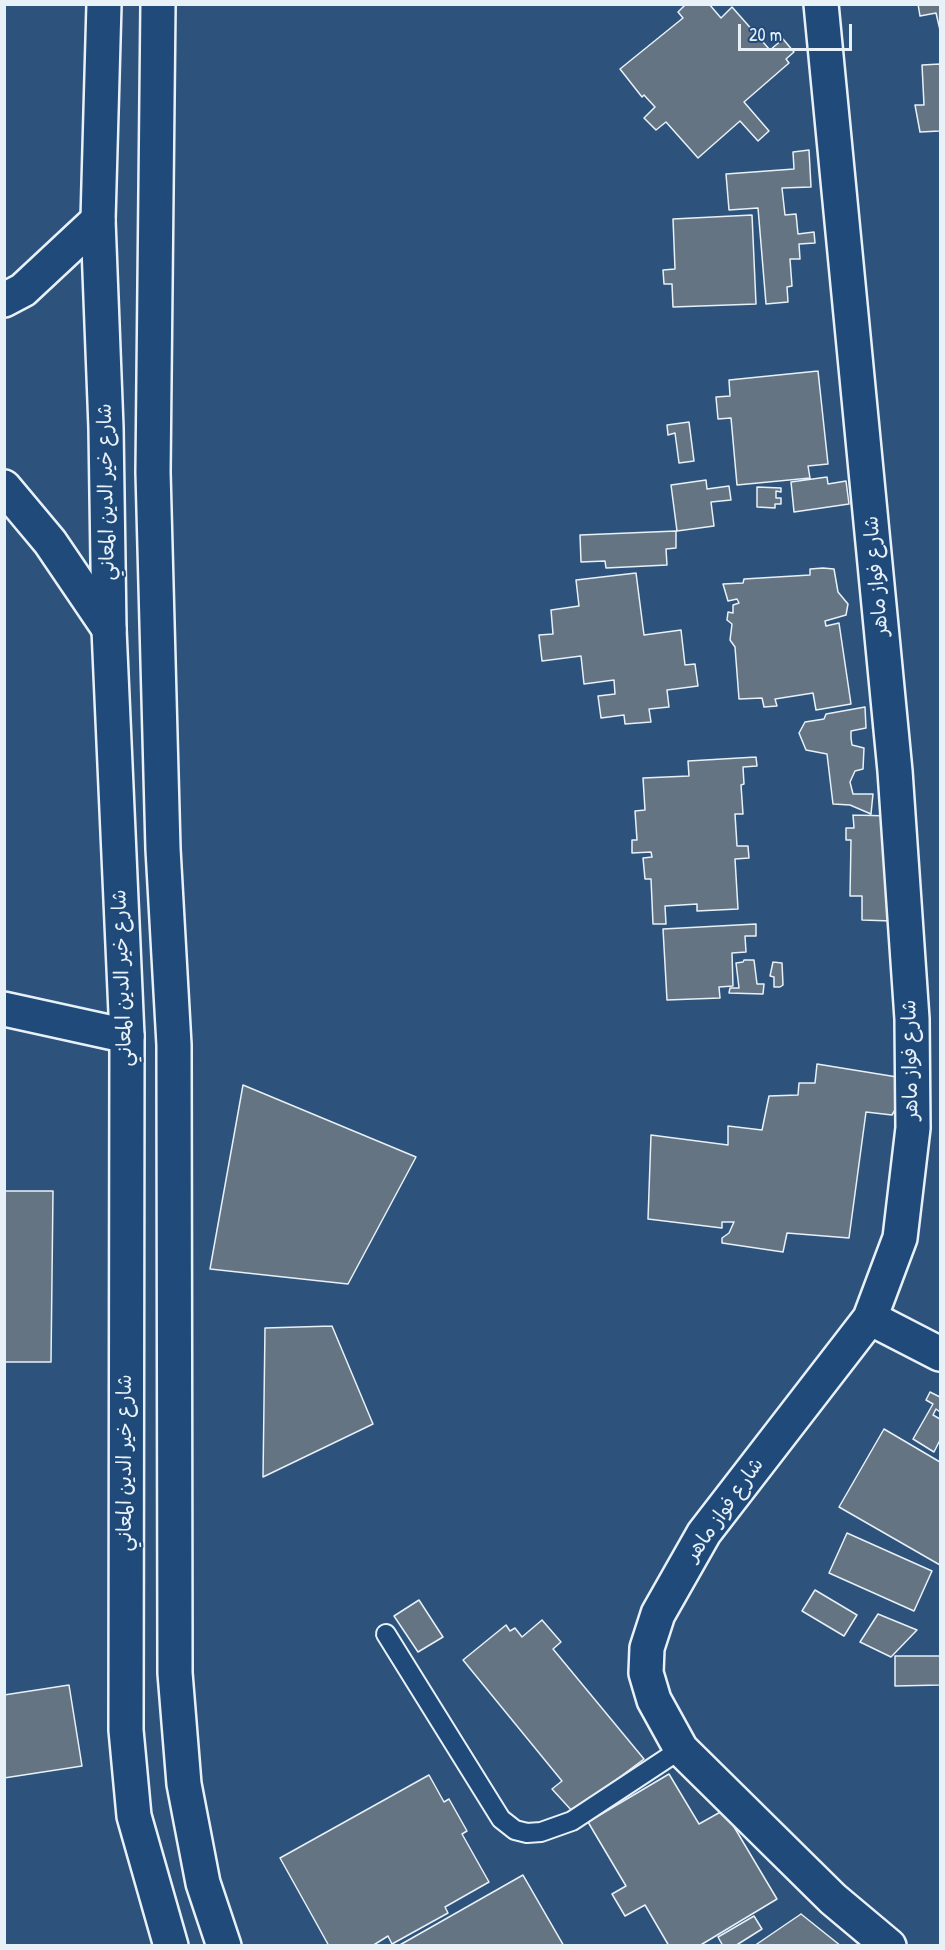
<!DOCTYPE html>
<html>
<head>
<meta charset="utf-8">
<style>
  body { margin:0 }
  #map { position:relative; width:945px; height:1950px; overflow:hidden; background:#2d527c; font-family:"Patrick Hand",sans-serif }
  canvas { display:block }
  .frame { position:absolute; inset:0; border:6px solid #e8f1f8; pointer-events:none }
  .scale { position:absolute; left:738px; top:24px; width:114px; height:27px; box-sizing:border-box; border:3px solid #e8f1f8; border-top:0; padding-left:8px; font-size:18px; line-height:21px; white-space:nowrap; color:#e8f1f8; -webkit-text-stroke:4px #1f4a7a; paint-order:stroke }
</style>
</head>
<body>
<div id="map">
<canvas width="945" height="1950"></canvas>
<div class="frame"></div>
<div class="scale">20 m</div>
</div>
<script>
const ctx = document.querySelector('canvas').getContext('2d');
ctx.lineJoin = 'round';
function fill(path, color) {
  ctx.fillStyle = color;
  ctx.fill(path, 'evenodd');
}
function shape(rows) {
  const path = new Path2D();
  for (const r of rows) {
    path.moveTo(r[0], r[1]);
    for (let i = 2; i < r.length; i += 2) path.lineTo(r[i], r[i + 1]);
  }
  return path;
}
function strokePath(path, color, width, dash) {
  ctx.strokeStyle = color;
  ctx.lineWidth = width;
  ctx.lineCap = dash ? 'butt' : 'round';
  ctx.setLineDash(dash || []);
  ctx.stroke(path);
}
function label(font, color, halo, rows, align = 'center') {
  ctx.font = font + ' "Patrick Hand","Playpen Sans Arabic",sans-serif';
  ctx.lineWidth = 4.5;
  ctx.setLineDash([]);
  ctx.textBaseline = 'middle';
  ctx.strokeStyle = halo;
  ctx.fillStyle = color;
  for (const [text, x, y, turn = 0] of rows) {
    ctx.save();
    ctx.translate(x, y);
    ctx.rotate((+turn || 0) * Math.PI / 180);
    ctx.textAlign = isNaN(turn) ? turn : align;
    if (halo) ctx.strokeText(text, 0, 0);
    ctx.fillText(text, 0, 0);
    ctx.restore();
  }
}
const building = shape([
  [686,4,709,4,721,18,732,7,770,50,783,39,794,52,786,59,789,63,744,102,769,131,758,141,740,121,698,158,666,122,656,130,644,118,655,107,644,95,642,97,620,69,683,18,678,12,686,4],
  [918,4,940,4,940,30,936,13,920,16,918,4],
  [940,64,940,131,920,132,915,105,924,105,922,65,940,64],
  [809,150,811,187,782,188,785,215,796,214,798,234,814,232,815,243,799,244,800,259,790,259,792,286,787,287,788,302,766,304,758,208,729,210,726,174,794,169,793,152,809,150],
  [752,215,756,304,673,307,672,284,664,284,663,270,675,269,673,219,752,215],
  [818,371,828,464,808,466,810,478,737,485,731,418,718,419,716,397,730,396,729,380,818,371],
  [689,422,694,461,679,463,675,433,668,435,667,425,689,422],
  [827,477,828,484,846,481,849,504,794,512,791,482,827,477],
  [706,480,707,489,729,486,731,500,711,502,714,526,677,531,671,485,706,480],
  [757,487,781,488,781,492,776,491,776,498,781,498,781,504,775,504,775,508,757,507,757,487],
  [676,531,676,548,666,549,667,565,606,568,605,561,581,562,580,535,676,531],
  [823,568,834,569,838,592,848,604,846,615,825,621,826,626,839,623,851,704,816,710,813,693,775,699,777,706,764,707,762,698,739,699,735,647,730,640,732,624,727,620,728,612,733,613,733,605,739,603,737,599,728,601,723,584,743,583,744,579,810,575,810,569,823,568],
  [636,573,644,635,681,630,685,665,695,664,698,686,667,690,669,707,649,709,651,722,625,724,624,715,601,718,598,696,615,694,614,680,584,684,581,656,542,661,539,635,553,634,551,610,579,606,576,580,636,573],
  [865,707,866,728,851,731,851,738,852,745,864,748,863,769,855,771,850,782,853,794,873,794,871,814,850,805,833,804,827,754,806,750,799,733,805,722,824,719,826,714,865,707],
  [756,757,757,766,743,767,744,784,741,785,743,814,735,814,737,846,748,846,749,858,735,859,738,909,697,911,697,904,665,906,666,924,653,924,651,879,645,879,643,858,652,857,651,852,632,853,632,840,637,840,635,811,645,810,643,778,689,776,688,761,756,757],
  [853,815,892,816,892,921,862,920,862,896,850,896,851,840,846,840,846,828,854,828,853,815],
  [756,924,756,936,745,936,746,952,732,953,733,986,719,987,720,998,667,1000,663,929,756,924],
  [744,960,754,960,757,984,764,984,763,994,729,993,730,988,739,988,736,963,743,962,744,960],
  [773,962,782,963,783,985,780,987,774,987,774,977,770,976,773,962],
  [817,1064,897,1077,903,1096,892,1115,866,1112,849,1238,787,1233,783,1252,722,1243,722,1238,729,1233,734,1222,722,1222,722,1228,648,1219,651,1135,728,1145,728,1126,762,1130,769,1096,798,1095,799,1083,815,1083,817,1064],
  [243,1085,416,1157,348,1284,210,1269,243,1085],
  [4,1191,53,1191,51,1362,4,1362,4,1191],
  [332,1326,373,1424,263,1477,265,1328,332,1326],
  [930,1392,940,1397,940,1412,936,1409,933,1415,940,1419,940,1440,934,1452,913,1439,933,1404,926,1400,930,1392],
  [884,1429,940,1462,940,1565,839,1507,884,1429],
  [847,1533,932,1571,914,1611,829,1573,847,1533],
  [815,1590,857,1615,844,1636,802,1611,815,1590],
  [419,1600,443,1637,418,1652,394,1616,419,1600],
  [878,1614,917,1630,891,1657,860,1642,878,1614],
  [542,1620,561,1642,553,1649,644,1759,573,1812,552,1789,562,1781,463,1660,506,1625,510,1631,515,1628,522,1637,542,1620],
  [895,1656,940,1656,940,1685,895,1686,895,1656],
  [69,1685,82,1766,4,1778,4,1695,69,1685],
  [669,1774,699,1824,724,1810,777,1899,699,1946,669,1946,645,1905,625,1916,612,1894,626,1886,588,1822,669,1774],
  [429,1775,444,1802,449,1799,467,1831,462,1834,489,1882,445,1907,448,1913,392,1944,388,1936,372,1946,329,1946,280,1858,429,1775],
  [523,1875,564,1946,398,1946,523,1875],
  [801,1914,841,1946,754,1946,801,1914],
  [754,1916,762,1929,735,1946,723,1946,718,1937,754,1916]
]);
fill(building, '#647483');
strokePath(building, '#e8f1f8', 1.5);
const lane = shape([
  [386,1634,501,1819,515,1830,527,1833,541,1832,572,1821,681,1749]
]);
const street = shape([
  [821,4,895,771,912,1019,913,1128,900,1238,870,1318,704,1533,658,1614,647,1648,646,1673,654,1700,681,1749,833,1899,889,1946],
  [4,300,23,290,98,220],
  [4,487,50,542,109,629],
  [4,1009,127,1036],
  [870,1318,940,1354]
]);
const secondary = shape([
  [104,4,98,220,106,428,109,629,127,1036,126,1730,134,1816,171,1946],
  [158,4,153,472,163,849,174,1045,175,1673,184,1784,203,1883,224,1946]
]);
strokePath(lane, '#e8f1f8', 22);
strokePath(street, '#e8f1f8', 38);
strokePath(secondary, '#e8f1f8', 38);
strokePath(lane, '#1f4a7a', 18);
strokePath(street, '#1f4a7a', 33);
strokePath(secondary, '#1f4a7a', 33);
label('20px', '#e8f1f8', '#1f4a7a', [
  ["شارع خير الدين المعاني",107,492,-91],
  ["شارع فواز ماهر",877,576,-95],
  ["شارع خير الدين المعاني",123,978,-92],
  ["شارع فواز ماهر",911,1060,-91],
  ["شارع خير الدين المعاني",126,1463,-90],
  ["شارع فواز ماهر",725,1510,-55]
]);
</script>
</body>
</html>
